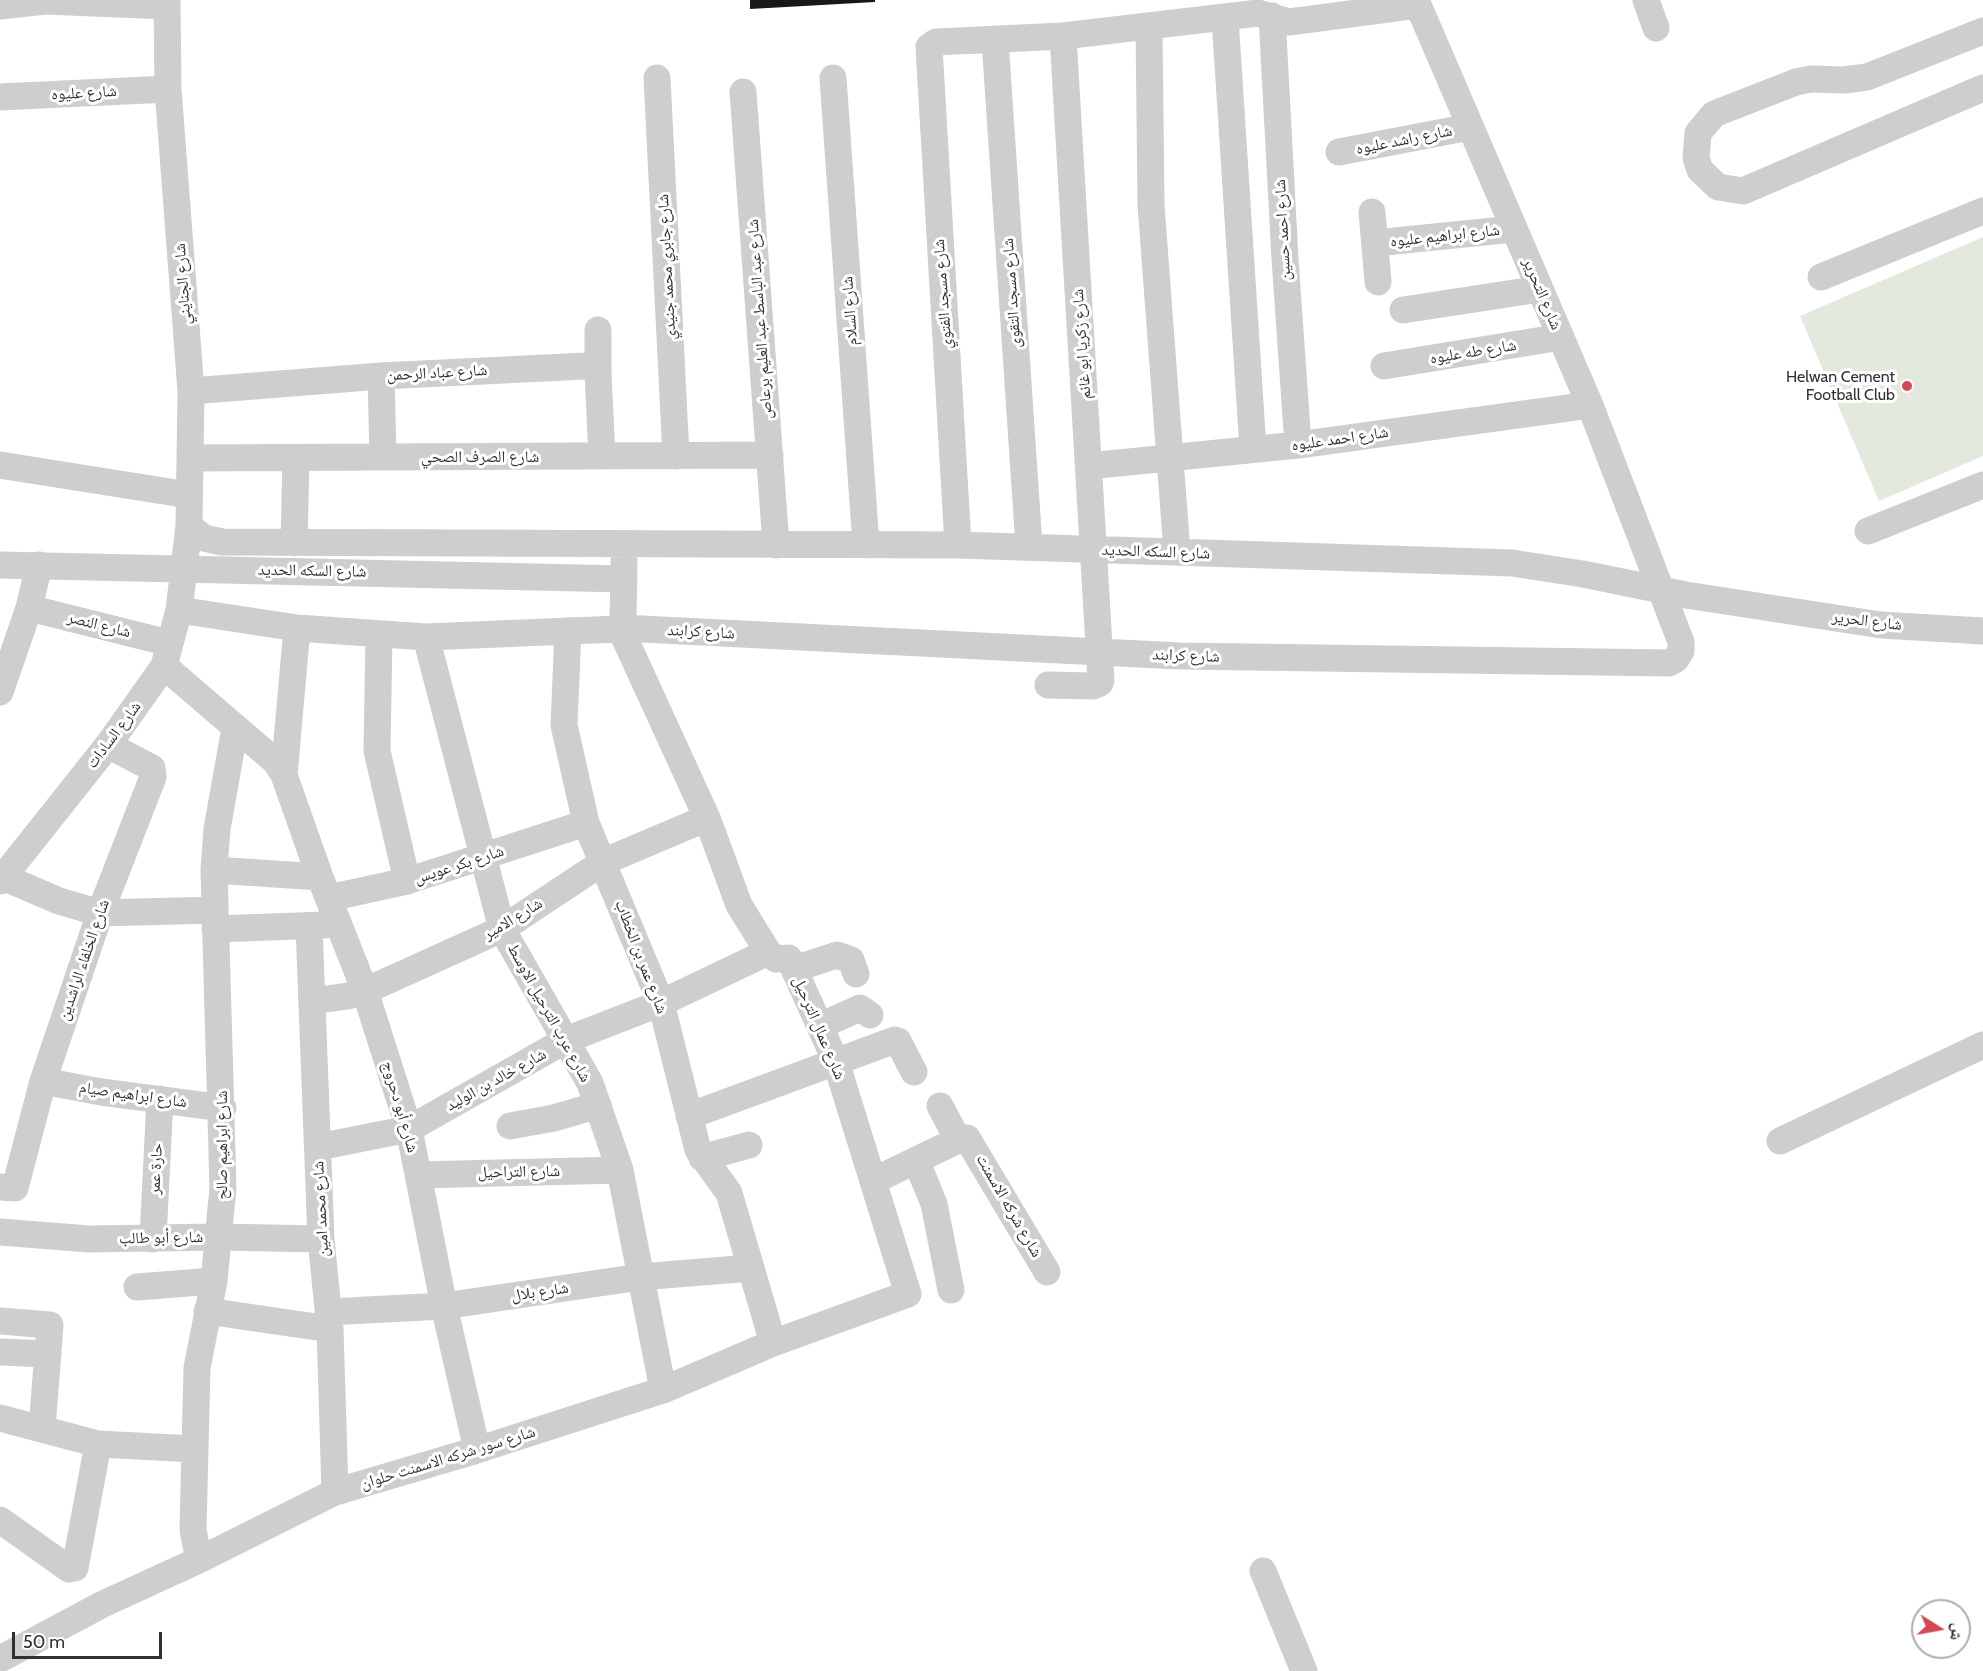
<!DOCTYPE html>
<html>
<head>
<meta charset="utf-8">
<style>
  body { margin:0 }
  #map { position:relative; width:1983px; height:1671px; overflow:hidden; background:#fff; font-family:Cabin,"Noto Naskh Arabic",sans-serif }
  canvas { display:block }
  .north { position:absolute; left:1911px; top:1599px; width:60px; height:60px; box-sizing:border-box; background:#fff; border:2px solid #adadad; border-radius:50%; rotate:101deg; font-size:16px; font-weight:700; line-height:24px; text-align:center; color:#313131 }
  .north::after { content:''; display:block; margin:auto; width:21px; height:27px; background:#d34856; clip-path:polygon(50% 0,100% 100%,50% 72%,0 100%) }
  .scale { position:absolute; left:12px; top:1632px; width:150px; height:27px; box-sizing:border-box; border:3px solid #313131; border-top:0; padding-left:8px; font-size:18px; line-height:21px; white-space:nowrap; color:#313131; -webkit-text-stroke:4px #fff; paint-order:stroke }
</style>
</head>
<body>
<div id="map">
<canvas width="1983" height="1671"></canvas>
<div class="north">ش</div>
<div class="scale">50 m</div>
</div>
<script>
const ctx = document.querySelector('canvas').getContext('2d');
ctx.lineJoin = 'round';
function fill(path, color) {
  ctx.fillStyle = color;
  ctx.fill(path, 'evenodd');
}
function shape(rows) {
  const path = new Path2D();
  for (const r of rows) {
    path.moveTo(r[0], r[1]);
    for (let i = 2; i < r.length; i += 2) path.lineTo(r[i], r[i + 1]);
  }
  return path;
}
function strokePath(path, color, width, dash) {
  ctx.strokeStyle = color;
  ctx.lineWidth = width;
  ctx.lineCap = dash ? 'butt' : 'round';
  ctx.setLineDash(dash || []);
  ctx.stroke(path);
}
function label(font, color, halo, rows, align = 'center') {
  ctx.font = font + ' Cabin,"Noto Naskh Arabic",sans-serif';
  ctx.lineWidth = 6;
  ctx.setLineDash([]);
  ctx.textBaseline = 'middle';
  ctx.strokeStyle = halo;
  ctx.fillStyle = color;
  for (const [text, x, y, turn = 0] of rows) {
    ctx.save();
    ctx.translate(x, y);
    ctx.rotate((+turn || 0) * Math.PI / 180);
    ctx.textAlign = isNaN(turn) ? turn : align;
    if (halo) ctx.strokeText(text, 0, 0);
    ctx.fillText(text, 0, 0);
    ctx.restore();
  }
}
fill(shape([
  [1983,237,1983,456,1879,501,1800,316]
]), '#e4e9de');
fill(shape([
  [750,0,875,0,875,2,750,9]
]), '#181818');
strokePath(shape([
  [1646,0,1656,28],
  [0,6,45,1,167,6],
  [1272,16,1285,259,1298,445],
  [1225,18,1253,449],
  [1149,27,1151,205,1177,552],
  [1983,31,1867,77,1844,80,1811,79,1796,82,1714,114,1698,133,1696,158,1700,170,1718,187,1743,191,1983,88],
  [995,40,1029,546],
  [657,78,676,456],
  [833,78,866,545],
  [743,92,776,545],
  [0,97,168,89],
  [1339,152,1470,127],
  [1372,212,1378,282],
  [1375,243,1514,229],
  [1821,277,1983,211],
  [1403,310,1540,289],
  [598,330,598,373],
  [1384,366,1561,337],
  [381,376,383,457],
  [191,391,381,376,586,366,593,367,598,373,602,456],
  [190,458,770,455],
  [0,465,189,495],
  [1089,466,1298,445,1590,405],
  [189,526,204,538,222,542,958,545,1512,563,1583,574,1686,595,1881,625,1983,631],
  [1868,531,1983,485],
  [294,543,296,458],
  [958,545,929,47,936,42,1063,36,1258,13,1289,22,1418,5],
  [0,565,624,579],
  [29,608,169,643],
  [179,610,297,628,426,637,618,629,623,624,624,561],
  [622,628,1180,656,1669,663,1676,659,1681,651,1681,642,1590,405,1416,0],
  [568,631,564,725,586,823,661,1003,698,1150,729,1193,773,1343],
  [379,634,377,751,407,881],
  [426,637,502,929,590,1083,620,1170,663,1390],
  [164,666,276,762,284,775,320,877,365,991,409,1129,444,1306,477,1450],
  [1048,685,1093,686,1100,683,1101,680,1063,36],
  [0,692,29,608,39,565],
  [284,775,297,628],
  [214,870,320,877],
  [3,877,59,901,100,913,215,910],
  [0,881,108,745,164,666,179,610,189,526,191,391,168,89,167,0],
  [329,898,407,881,586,823],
  [309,926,321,1239,330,1329,335,1492],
  [215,929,325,925],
  [794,969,837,955,851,960,856,974],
  [312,1001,348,996,365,991,502,929,603,862,707,818],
  [820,1026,860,1008,870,1015],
  [43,1081,101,1092,223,1108],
  [940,1106,958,1140],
  [689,1116,895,1040,898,1041,914,1072],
  [510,1126,554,1118,598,1105],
  [1780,1141,1983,1045],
  [318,1147,409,1129,566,1040,661,1003,768,952],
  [702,1158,749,1145],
  [916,1160,934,1204,951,1290],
  [418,1175,620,1170],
  [873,1181,958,1140,967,1138,1047,1272],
  [0,1187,15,1188,43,1081,100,913,153,777,152,768,108,745],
  [0,1232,89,1239,219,1237,321,1239],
  [153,1239,160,1099],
  [137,1287,214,1281],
  [207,1311,330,1329],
  [328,1312,444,1306,640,1277,751,1268],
  [0,1321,50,1325,42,1429],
  [0,1352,48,1354],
  [0,1418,98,1444,195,1449],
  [0,1520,69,1569,75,1568,98,1444],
  [199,1560,193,1530,197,1368,214,1281,223,1188,214,870,217,829,235,728],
  [1263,1571,1304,1671],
  [0,1659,103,1604,199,1560,335,1492,477,1450,663,1390,773,1343,908,1294,836,1062,789,958,776,959,768,952,739,905,707,818,620,628]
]), '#cecece', 27);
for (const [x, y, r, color] of [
  [1907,386,6,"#d34856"]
]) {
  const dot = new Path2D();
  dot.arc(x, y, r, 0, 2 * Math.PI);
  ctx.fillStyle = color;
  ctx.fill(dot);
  strokePath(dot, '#fff', 2);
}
label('16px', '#313131', '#fff', [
  ["شارع عليوه",84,93,-3],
  ["شارع راشد عليوه",1404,140,-11],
  ["شارع احمد حسين",1283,230,-93],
  ["شارع ابراهيم عليوه",1445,236,-6],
  ["شارع جابري محمد جنيدي",667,267,-93],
  ["شارع الجنايني",183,284,-94],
  ["شارع مسجد التقوى",1012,293,-94],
  ["شارع مسجد الفتوي",943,294,-94],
  ["شارع التحرير",1542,294,67],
  ["شارع السلام",850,311,-94],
  ["شارع عبد الباسط عبد العليم برعاص",760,319,-94],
  ["شارع زكريا ابو غانم",1082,344,-94],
  ["شارع طه عليوه",1473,352,-9],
  ["شارع عباد الرحمن",437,373,-3],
  ["شارع احمد عليوه",1340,439,-8],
  ["شارع الصرف الصحي",480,457],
  ["شارع السكه الحديد",1156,552,2],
  ["شارع السكه الحديد",312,571,1],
  ["شارع الحرير",1867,621,7],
  ["شارع النصر",99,625,14],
  ["شارع كرابند",701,632,3],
  ["شارع كرابند",1186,656,2],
  ["شارع السادات",114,735,-53],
  ["شارع بكر عويس",459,865,-18],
  ["شارع الامير",513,919,-31],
  ["شارع عمر بن الخطاب",641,957,69],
  ["شارع الخلفاء الراشدين",84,960,-71],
  ["شارع عرب الترحيل الاوسط",549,1013,61],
  ["شارع عمال الترحيل",819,1028,67],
  ["شارع خالد بن الوليد",496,1080,-29],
  ["شارع ابراهيم صيام",133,1095,8],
  ["شارع أبو دحروج",400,1107,74],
  ["شارع ابراهيم صالح",222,1145,-90],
  ["حارة عمر",156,1169,-87],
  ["شارع التراحيل",519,1172,-1],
  ["شارع شركه الاسمنت",1009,1206,60],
  ["شارع محمد امين",321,1209,-93],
  ["شارع أبو طالب",161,1238,-1],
  ["شارع بلال",540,1292,-8],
  ["شارع سور شركه الاسمنت حلوان",448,1458,-17]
]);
label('16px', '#313131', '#fff', [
  ["Helwan Cement",1895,377],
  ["Football Club",1895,395]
], 'right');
</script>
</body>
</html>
